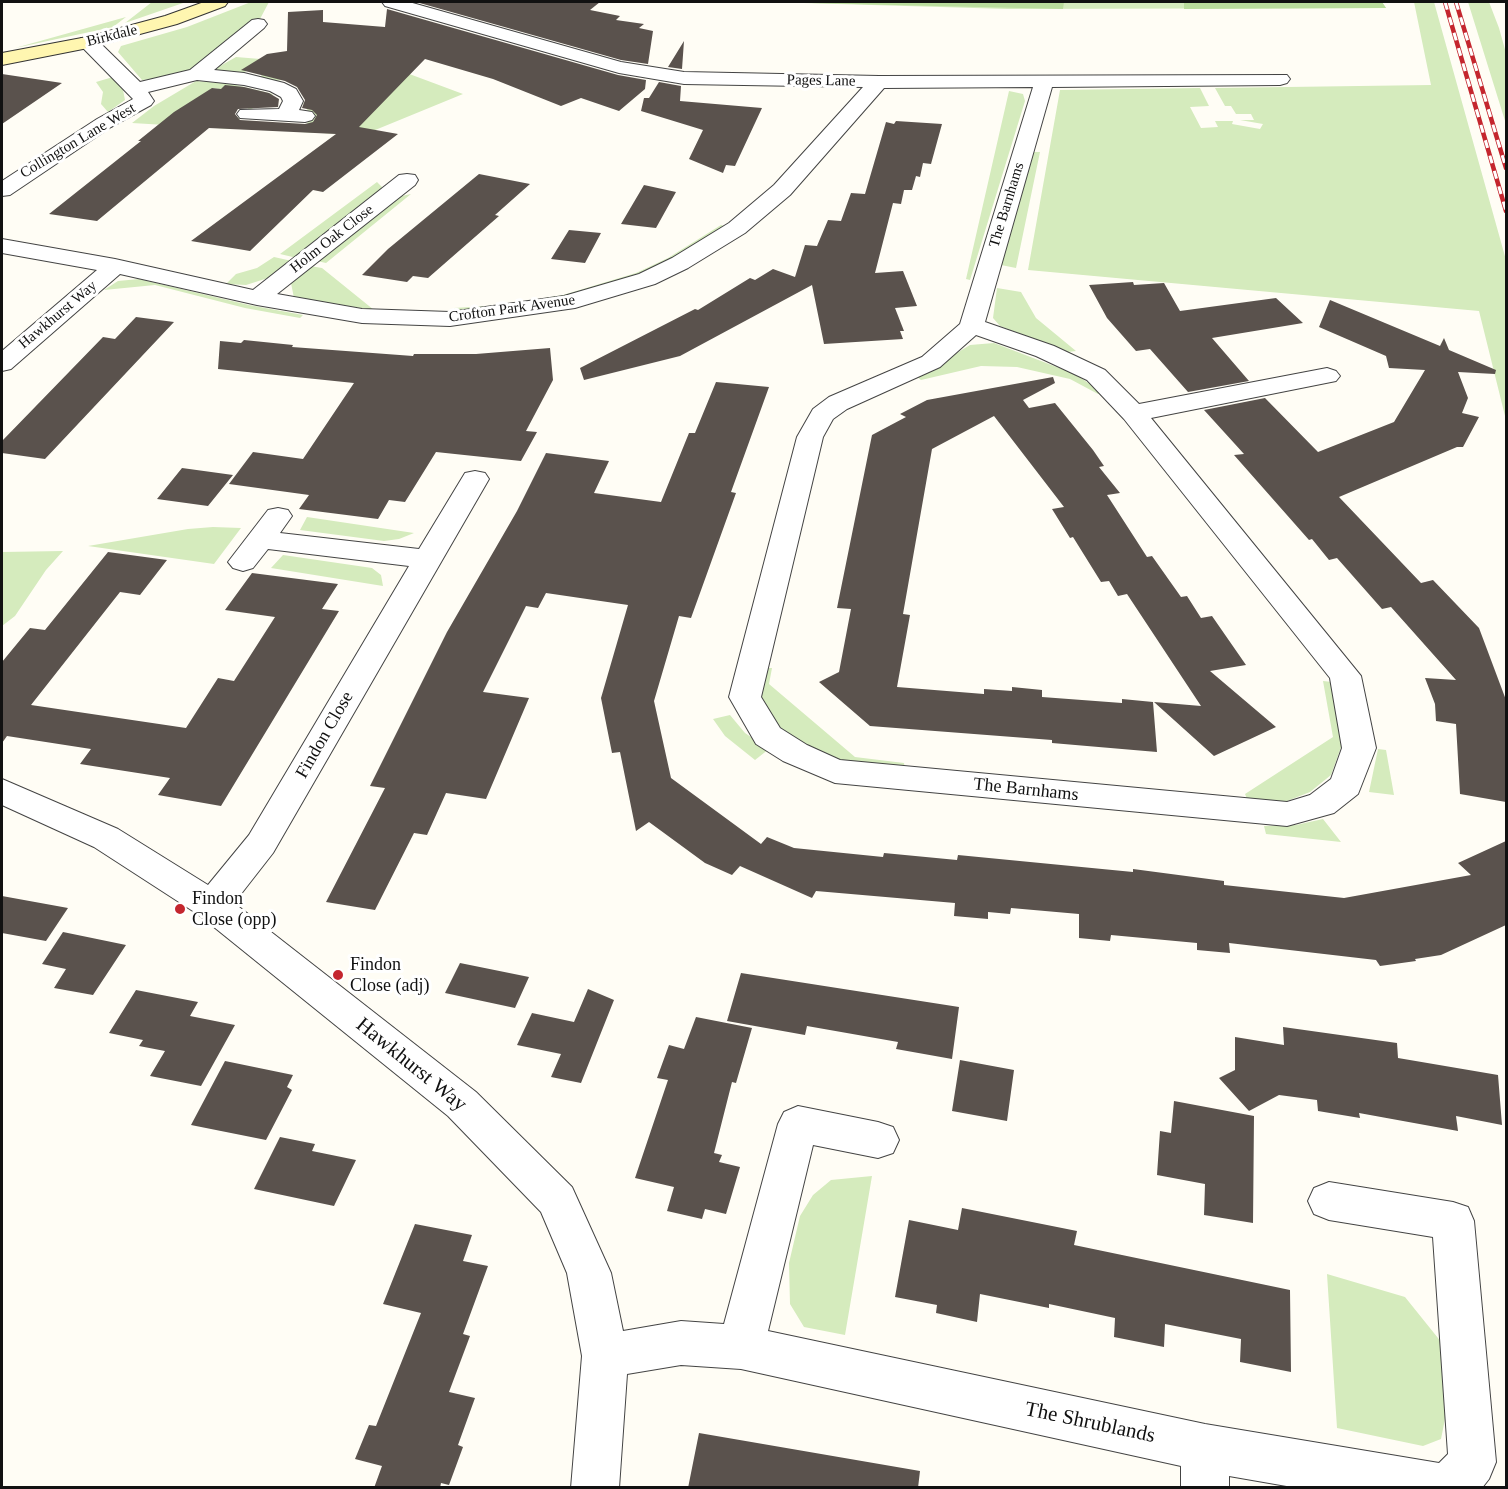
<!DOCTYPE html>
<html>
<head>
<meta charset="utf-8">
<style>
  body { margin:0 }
  #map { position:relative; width:1508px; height:1489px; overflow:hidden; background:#fffdf5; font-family:Georgia,serif }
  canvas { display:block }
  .frame { position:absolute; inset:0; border:3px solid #111; pointer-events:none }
</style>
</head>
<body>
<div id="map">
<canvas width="1508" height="1489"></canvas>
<div class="frame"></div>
</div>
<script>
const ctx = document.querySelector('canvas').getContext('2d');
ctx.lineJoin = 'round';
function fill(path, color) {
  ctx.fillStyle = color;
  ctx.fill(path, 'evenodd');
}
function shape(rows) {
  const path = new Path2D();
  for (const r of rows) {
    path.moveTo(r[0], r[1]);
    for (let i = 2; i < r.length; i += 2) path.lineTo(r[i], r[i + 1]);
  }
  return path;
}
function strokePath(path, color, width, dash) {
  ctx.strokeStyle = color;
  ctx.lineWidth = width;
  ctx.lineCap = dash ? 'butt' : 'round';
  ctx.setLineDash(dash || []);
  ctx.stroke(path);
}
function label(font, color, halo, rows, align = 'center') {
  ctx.font = font + ' Georgia,serif';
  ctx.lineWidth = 6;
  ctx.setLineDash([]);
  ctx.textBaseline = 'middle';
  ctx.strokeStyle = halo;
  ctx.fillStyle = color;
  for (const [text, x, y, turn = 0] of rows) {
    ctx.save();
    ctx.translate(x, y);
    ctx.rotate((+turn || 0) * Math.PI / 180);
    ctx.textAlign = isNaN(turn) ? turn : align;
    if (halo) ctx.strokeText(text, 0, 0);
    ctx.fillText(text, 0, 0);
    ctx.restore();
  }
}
fill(shape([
  [152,2,186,2,125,23],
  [251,2,269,2,260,19,251,22,201,64,188,71,163,78,142,80,118,52,121,46,187,27],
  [769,2,1382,2,1386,8,1008,9],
  [1414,2,1434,2,1506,260,1506,420,1479,311,1028,270,1060,90,1200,88,1209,106,1190,107,1201,128,1218,127,1215,121,1233,121,1232,124,1260,129,1263,124,1240,120,1254,120,1251,114,1236,114,1231,106,1225,106,1215,88,1431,85],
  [1468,2,1489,2,1499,28,1506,53,1506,124],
  [126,17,113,27,15,48],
  [236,57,358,67,276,81,260,77,273,63,256,61,242,75,213,70],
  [404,72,463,94,363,135,300,132,308,122,310,114,303,103],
  [113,77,123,90,125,100,108,112,101,104,103,92,96,82],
  [196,81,232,84,273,94,249,111,244,111,260,101,237,92,213,88,186,105,240,118,232,129,132,123,154,106],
  [1009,91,1023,94,1025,101,970,280,966,279],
  [1034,152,1040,152,1016,268,1001,265],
  [377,182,384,189,297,258,280,254],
  [411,194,326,263,317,261,397,197],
  [721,225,727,227,672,260,639,275,564,298,454,312,454,308,502,305,563,295,636,273,668,258],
  [274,257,292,261,268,278,246,285,226,284,236,274,257,268],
  [310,266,322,268,374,310,294,298,291,283],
  [139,279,249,305,303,315,300,318,245,308,155,285,104,290,118,281],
  [997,288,1021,292,1036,318,1076,351,1068,352,1000,326,993,318],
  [994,343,1075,374,1103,393,1098,394,1070,379,1017,367,981,366,921,380,917,377,970,345],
  [307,517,414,533,399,539,384,541,300,530],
  [213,527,241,528,214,564,88,546,188,529],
  [63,551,46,570,15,616,2,626,2,552],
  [283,555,372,568,381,575,383,586,271,568],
  [764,668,772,668,769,684,855,757,904,763,905,769,839,761,777,732,761,697],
  [1323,681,1332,682,1344,739,1331,775,1310,792,1287,801,1248,801,1245,794,1333,737],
  [730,715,745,733,769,749,755,760,725,736,713,719],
  [1378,749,1386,750,1394,795,1369,792],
  [1323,819,1341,842,1266,834,1264,826,1296,825],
  [872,1176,845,1335,804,1327,790,1304,789,1263,800,1216,813,1195,831,1180],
  [1327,1274,1405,1297,1442,1343,1450,1394,1441,1439,1423,1446,1337,1428]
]), '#d5ebbd');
fill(shape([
  [769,2,1064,2,1063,9],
  [1184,2,1382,2,1386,8,1184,9]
]), '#b9dc9c');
fill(shape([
  [416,2,600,2,590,10,620,16,616,20,644,24,639,28,653,31,648,64,621,60],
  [387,9,618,75,646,80,645,89,619,111,581,98,561,106,493,79,425,59,359,127,398,134,323,192,313,190,250,251,191,241,336,134,209,128,97,221,49,214,141,141,138,141,174,112,212,88,221,89,225,85,244,87,269,93,279,99,278,107,238,109,235,114,240,120,305,124,313,122,317,115,312,110,302,108,305,100,297,87,285,81,241,70,267,54,287,51,288,12,323,10,323,22,385,27],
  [684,41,682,69,668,67],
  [2,74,62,83,2,124],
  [659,82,681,86,680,101,762,108,735,166,726,165,723,173,689,159,703,130,641,111,644,98,649,98],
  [896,121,942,124,931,164,923,163,920,177,916,176,912,190,904,190,901,204,893,203,875,273,903,271,917,306,895,308,904,331,900,331,903,339,824,344,812,285,680,356,584,380,580,368,695,309,698,310,750,278,755,280,773,269,795,277,805,245,817,246,828,220,841,221,851,193,865,194,886,122,894,124],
  [479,174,530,184,495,215,499,216,428,278,413,276,407,282,362,275,388,249],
  [644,185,676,192,656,228,621,224],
  [569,230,601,233,585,263,551,259],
  [1133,282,1134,285,1164,283,1180,311,1276,298,1303,323,1212,338,1249,381,1188,392,1150,349,1136,351,1107,318,1089,285],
  [1330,300,1440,346,1444,338,1449,350,1496,370,1495,374,1458,372,1468,398,1462,413,1479,417,1463,447,1457,447,1339,497,1421,583,1433,580,1479,628,1506,700,1506,802,1460,794,1456,724,1436,721,1435,704,1425,678,1456,680,1391,607,1382,609,1337,558,1329,560,1312,539,1309,540,1234,455,1244,454,1204,410,1265,398,1318,452,1394,422,1425,370,1389,368,1386,356,1319,327],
  [136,317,174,322,45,459,2,453,2,441,103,337,115,339],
  [244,340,293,345,292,347,413,356,414,354,476,354,550,348,553,380,526,431,537,432,521,461,436,452,405,502,389,500,378,519,299,509,309,495,229,484,253,452,303,459,354,383,218,369,220,341,241,343],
  [1053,377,1055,383,1023,400,1029,408,1055,403,1093,450,1104,466,1099,467,1120,493,1107,495,1147,557,1152,556,1181,597,1187,596,1201,618,1212,616,1246,665,1210,671,1276,727,1214,756,1154,702,1201,706,1127,594,1118,596,1109,581,1101,582,1073,537,1070,538,1052,509,1064,507,994,416,932,449,903,614,910,615,897,687,984,694,984,689,1012,691,1012,687,1042,690,1042,697,1122,703,1122,699,1153,702,1157,752,1052,743,1052,740,870,726,819,682,839,672,851,609,837,608,872,435,906,417,900,414,927,400],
  [716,382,769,387,731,492,736,493,691,618,679,616,654,701,671,778,761,844,767,837,794,848,883,857,884,853,957,860,958,855,1133,872,1133,869,1224,881,1224,885,1344,898,1471,875,1458,863,1506,841,1506,925,1441,955,1415,959,1416,961,1380,966,1376,960,1229,943,1230,953,1197,950,1197,943,1111,935,1110,941,1079,938,1079,914,1011,908,1010,914,988,912,988,919,954,916,955,903,816,891,812,898,740,866,732,875,705,863,649,822,636,831,620,752,612,753,601,698,628,605,546,593,538,608,526,606,483,692,529,698,486,799,446,793,427,835,414,833,375,910,326,902,385,788,370,786,447,632,517,511,546,453,609,461,594,493,661,502,689,433,695,433],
  [182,468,233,475,208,506,157,499],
  [108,552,167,560,140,595,120,592,31,705,186,728,218,678,234,681,275,617,225,610,252,573,338,584,322,609,339,611,221,806,158,795,170,778,80,764,91,749,7,736,2,743,2,662,30,628,45,630],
  [2,896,68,908,46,941,2,933],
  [63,932,126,945,93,995,54,988,66,969,42,964],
  [460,963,529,977,515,1008,445,993],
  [741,973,959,1007,952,1059,896,1049,898,1042,807,1026,805,1035,727,1021],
  [588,989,614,1000,581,1083,551,1077,561,1054,517,1045,532,1013,574,1022],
  [136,990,198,1002,190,1016,235,1025,201,1086,150,1076,165,1051,139,1046,143,1040,109,1033],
  [696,1017,752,1028,736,1083,732,1082,714,1153,722,1155,719,1162,740,1167,726,1214,705,1209,702,1219,667,1211,674,1187,635,1178,668,1080,657,1078,669,1045,684,1049],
  [1283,1027,1397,1043,1398,1058,1498,1075,1502,1125,1456,1116,1458,1131,1359,1113,1360,1118,1318,1111,1317,1100,1279,1095,1249,1111,1219,1078,1235,1070,1235,1037,1284,1045],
  [960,1060,1014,1070,1007,1121,952,1111],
  [225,1061,293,1075,287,1087,292,1090,266,1140,191,1125],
  [1174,1101,1254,1116,1253,1223,1204,1215,1205,1184,1157,1175,1160,1131,1171,1133],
  [280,1137,315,1144,312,1151,356,1160,334,1206,254,1189],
  [962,1208,1077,1231,1074,1245,1290,1290,1291,1372,1240,1362,1241,1339,1165,1324,1164,1347,1114,1337,1115,1318,1049,1304,1049,1308,980,1294,977,1322,936,1313,937,1305,895,1297,909,1220,958,1230],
  [415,1224,472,1235,463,1261,488,1266,463,1334,470,1336,449,1392,475,1398,458,1445,463,1447,449,1485,441,1483,440,1488,374,1488,382,1466,355,1459,369,1425,376,1426,421,1313,383,1304],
  [699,1433,920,1471,918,1488,688,1488]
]), '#5a524d');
const street = shape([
  [382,2,409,2,621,62,684,72,879,76,1287,75,1290,79,1287,83,1280,85,1052,87,985,322,1054,346,1105,370,1139,404,1327,368,1336,371,1340,376,1336,381,1151,418,1361,676,1376,748,1358,794,1334,813,1287,826,835,783,783,761,756,744,729,697,797,437,813,409,829,397,922,357,960,324,1033,87,884,88,790,195,745,233,688,268,655,284,575,308,450,326,362,323,257,305,120,274,11,369,2,371,2,351,97,270,2,253,2,239,115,259,253,290,399,175,407,174,415,175,418,180,415,185,277,294,362,309,450,312,564,296,639,274,672,258,729,223,774,185,863,87,684,84,619,73,385,6,382,2],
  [976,335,1036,356,1087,380,1124,419,1330,678,1342,748,1331,779,1310,795,1287,802,840,760,807,745,780,728,761,697,823,437,833,419,847,409,940,367,976,335],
  [258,19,264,20,267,24,264,28,214,70,244,73,284,83,296,89,303,101,299,110,312,112,315,116,312,120,305,122,240,118,237,114,240,110,279,109,283,101,281,97,270,91,244,85,197,80,148,92,154,101,151,105,111,127,10,195,2,196,2,181,97,119,133,99,81,46,79,42,81,38,95,38,140,82,190,70,252,20,258,19],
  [475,471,485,473,489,479,273,853,234,903,476,1092,572,1187,611,1273,623,1331,681,1321,724,1324,778,1124,784,1112,798,1106,878,1122,893,1127,899,1140,893,1153,878,1158,813,1145,768,1331,1205,1424,1439,1463,1448,1454,1433,1237,1329,1220,1314,1214,1308,1201,1314,1188,1329,1182,1453,1202,1468,1207,1474,1221,1496,1462,1489,1479,1482,1488,1298,1488,1229,1476,1229,1488,1181,1488,1181,1466,741,1369,681,1365,627,1374,619,1488,571,1488,582,1356,567,1273,541,1212,448,1116,199,915,94,847,2,805,2,779,118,829,208,885,249,835,409,566,268,549,253,568,243,571,233,568,228,562,268,510,278,508,288,510,292,516,280,533,419,549,465,473,475,471]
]);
const secondary = shape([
  [204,2,228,2,225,6,177,24,88,48,2,65,2,53,87,37,165,16,204,2]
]);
strokePath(street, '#444', 2);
strokePath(secondary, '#333', 2);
fill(street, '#fff');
fill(secondary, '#fff6b0');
const rail = shape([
  [1445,2,1506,211],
  [1456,2,1506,168]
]);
strokePath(rail, '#c4262e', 4.5);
strokePath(rail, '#fff', 3, [8]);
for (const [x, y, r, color] of [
  [180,909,6,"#c4262e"],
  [338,975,6,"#c4262e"]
]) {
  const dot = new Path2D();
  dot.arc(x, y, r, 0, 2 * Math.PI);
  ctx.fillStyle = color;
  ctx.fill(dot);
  strokePath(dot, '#fff', 2);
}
label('15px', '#111', '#fff', [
  ["Birkdale",112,36,-14],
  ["Pages Lane",821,81,1],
  ["Collington Lane West",78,141,-31],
  ["The Barnhams",1007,205,-73],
  ["Holm Oak Close",332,239,-38],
  ["Crofton Park Avenue",512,309,-8],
  ["Hawkhurst Way",58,315,-40]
]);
label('18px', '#111', '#fff', [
  ["Findon Close",325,735,-60],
  ["The Barnhams",1026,790,6]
]);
label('18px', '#111', '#fff', [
  ["Findon",192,899],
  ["Close (opp)",192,920],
  ["Findon",350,965],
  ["Close (adj)",350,986]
], 'left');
label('21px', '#111', '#fff', [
  ["Hawkhurst Way",411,1065,39],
  ["The Shrublands",1090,1423,12]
]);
</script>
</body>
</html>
